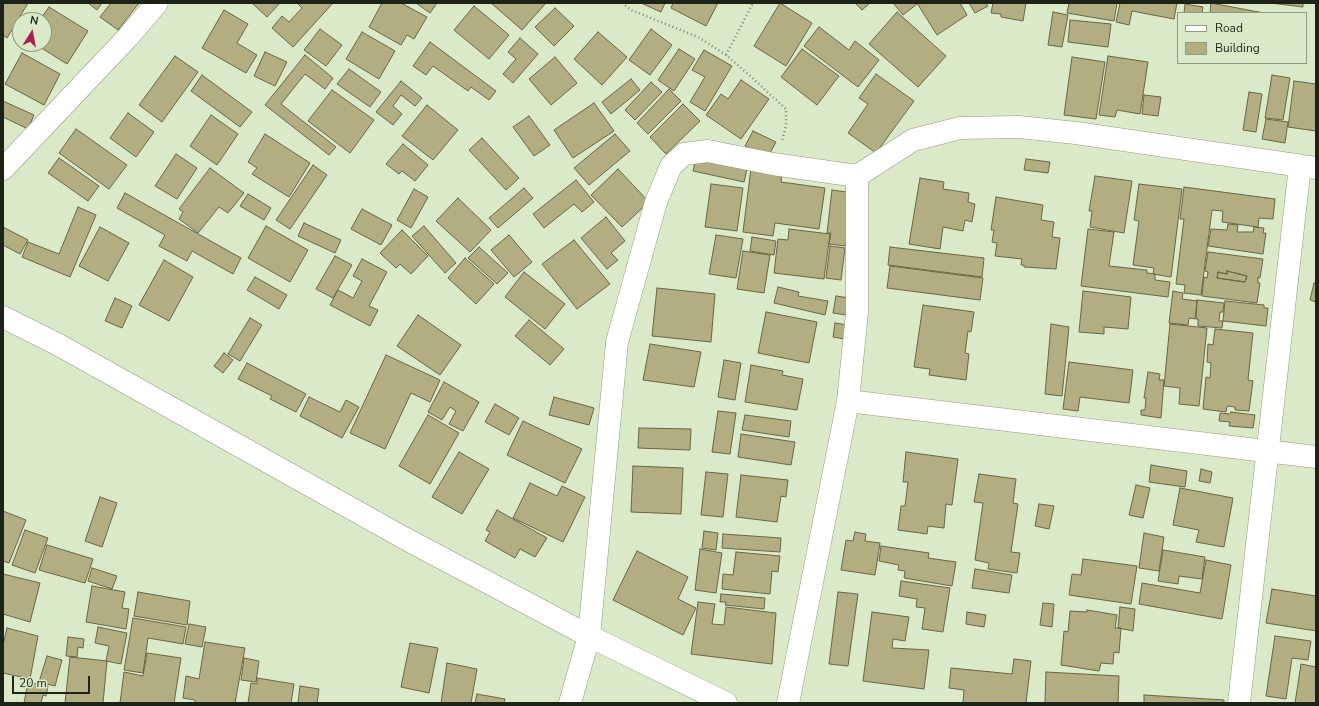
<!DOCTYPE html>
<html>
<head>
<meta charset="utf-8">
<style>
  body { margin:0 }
  #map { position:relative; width:1319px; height:706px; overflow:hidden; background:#dae9c8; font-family:"Nunito Sans",sans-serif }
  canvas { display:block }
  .frame { position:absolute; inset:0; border:4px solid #1e2317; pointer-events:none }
  .legend { position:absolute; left:1177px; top:12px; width:130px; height:52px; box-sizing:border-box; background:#dae9c8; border:1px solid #8f9a81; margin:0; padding:5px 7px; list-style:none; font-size:12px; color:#1e2317 }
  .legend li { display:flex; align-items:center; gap:8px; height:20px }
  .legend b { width:20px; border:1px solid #8f9a81 }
  .north { position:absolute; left:12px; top:12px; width:40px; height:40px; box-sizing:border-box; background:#dae9c8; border:1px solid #8f9a81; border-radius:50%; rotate:11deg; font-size:11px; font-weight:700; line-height:16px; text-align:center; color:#1e2317 }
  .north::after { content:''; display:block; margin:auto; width:14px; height:18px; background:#af1d4e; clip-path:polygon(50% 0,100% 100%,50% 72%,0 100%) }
  .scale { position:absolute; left:12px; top:676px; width:78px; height:18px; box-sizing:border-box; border:2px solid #1e2317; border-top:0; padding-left:5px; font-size:12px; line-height:14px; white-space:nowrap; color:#1e2317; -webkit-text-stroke:3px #dae9c8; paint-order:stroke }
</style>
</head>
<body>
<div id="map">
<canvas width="1319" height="706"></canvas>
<div class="frame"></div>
<ul class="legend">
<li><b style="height:5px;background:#fff"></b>Road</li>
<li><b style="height:11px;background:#b3ae81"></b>Building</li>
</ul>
<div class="north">N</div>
<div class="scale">20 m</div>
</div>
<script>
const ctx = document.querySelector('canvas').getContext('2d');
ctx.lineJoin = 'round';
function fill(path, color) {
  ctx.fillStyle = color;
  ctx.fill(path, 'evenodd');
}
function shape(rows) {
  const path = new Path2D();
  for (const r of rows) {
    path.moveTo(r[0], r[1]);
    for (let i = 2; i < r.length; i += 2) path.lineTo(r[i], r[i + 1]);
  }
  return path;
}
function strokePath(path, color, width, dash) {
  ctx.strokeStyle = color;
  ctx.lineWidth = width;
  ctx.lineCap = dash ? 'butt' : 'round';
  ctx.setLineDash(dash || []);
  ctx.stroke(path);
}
const building = shape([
  [3,3,28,3,7,38,3,35,3,3],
  [88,3,102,3,97,10,88,3],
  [111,3,139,3,118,30,100,17,111,3],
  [252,3,280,3,267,17,252,3],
  [297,3,333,3,293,47,272,28,282,16,289,22,302,8,297,3],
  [382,3,401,3,427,17,414,39,407,35,401,45,369,27,382,3],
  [416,3,437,3,430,13,416,3],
  [491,3,546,3,522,30,491,3],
  [641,3,665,3,661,12,641,3],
  [673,3,718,3,706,26,671,8,673,3],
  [780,3,812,23,786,66,754,46,780,3],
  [855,3,870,3,862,10,855,3],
  [893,3,915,3,917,4,903,15,893,3],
  [917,3,960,3,967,15,937,35,917,3],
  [969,3,986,3,988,6,975,13,969,3],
  [993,3,1026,3,1023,21,1001,17,1001,14,991,13,993,3],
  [1069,3,1117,3,1114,21,1067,13,1069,3],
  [1120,3,1177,3,1174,19,1132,11,1129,25,1116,22,1120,3],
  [1211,3,1264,13,1210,13,1211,3],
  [1270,3,1303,3,1303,7,1270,3],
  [1185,4,1203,7,1202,13,1184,13,1185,4],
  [474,6,509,35,489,59,454,30,474,6],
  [49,7,88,31,67,64,35,44,44,44,44,20,40,20,49,7],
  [555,8,574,26,554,46,535,27,555,8],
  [224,10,248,24,237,43,257,55,246,73,202,48,224,10],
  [897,12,946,56,918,87,869,44,897,12],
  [1053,12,1068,15,1062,47,1048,45,1053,12],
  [1070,20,1111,24,1108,47,1068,42,1070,20],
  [819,27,849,50,855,41,879,60,858,87,804,46,819,27],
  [320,29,342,45,326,66,304,50,320,29],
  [651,29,672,45,650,75,629,60,651,29],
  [362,32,395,51,379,79,346,59,362,32],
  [598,32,627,57,602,85,574,59,598,32],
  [520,38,538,54,513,83,503,74,516,59,508,52,520,38],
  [430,42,496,91,489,100,471,87,468,91,433,66,426,75,413,66,430,42],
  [679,49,695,59,674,91,658,80,679,49],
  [802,49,839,76,817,105,781,77,802,49],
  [704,50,732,66,705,111,690,102,705,77,692,70,704,50],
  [265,52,287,62,275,86,254,76,265,52],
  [22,53,60,74,44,105,5,84,22,53],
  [305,55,333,78,325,89,305,74,281,104,336,147,329,155,265,105,305,55],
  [175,56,198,72,162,122,139,105,175,56],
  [1108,56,1148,62,1140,114,1117,110,1115,117,1099,115,1108,56],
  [555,57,577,83,551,105,529,79,555,57],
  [1072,57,1105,62,1096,119,1064,115,1072,57],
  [349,69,381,92,370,107,337,84,349,69],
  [876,74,914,101,876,153,848,133,868,104,859,98,876,74],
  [202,75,252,112,240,127,191,91,202,75],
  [1272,75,1290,78,1283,120,1265,118,1272,75],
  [631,79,640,90,611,114,602,102,631,79],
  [741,80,769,99,741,139,706,115,721,94,728,99,741,80],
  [401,81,422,98,415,106,401,95,393,106,402,114,393,125,376,112,401,81],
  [1294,81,1316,84,1316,131,1288,127,1294,81],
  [651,82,662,92,635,120,625,110,651,82],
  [669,89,681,101,648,134,637,123,669,89],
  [332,90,374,120,350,153,308,121,332,90],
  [1249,92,1262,94,1256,132,1243,130,1249,92],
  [1144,95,1161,97,1158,116,1142,114,1144,95],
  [3,101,34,115,28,129,3,117,3,101],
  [594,103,614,131,573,158,554,130,594,103],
  [683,104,700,121,666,154,650,137,683,104],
  [427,105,458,130,433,160,402,136,427,105],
  [128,113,154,132,136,157,110,138,128,113],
  [211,115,238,134,217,165,190,146,211,115],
  [529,116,550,145,534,156,513,127,529,116],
  [1266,119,1288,122,1285,143,1262,139,1266,119],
  [76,129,127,165,109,189,59,153,76,129],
  [753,131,776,142,768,157,745,146,753,131],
  [265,134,310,163,289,197,252,174,257,168,248,162,265,134],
  [615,134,630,151,589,185,574,168,615,134],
  [482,138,519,178,506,190,469,150,482,138],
  [403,144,428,165,415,181,402,171,399,174,386,164,403,144],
  [176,154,197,168,177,199,155,186,176,154],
  [59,158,99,186,88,201,48,173,59,158],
  [696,158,747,169,744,182,693,171,696,158],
  [1026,159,1050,162,1048,173,1024,170,1026,159],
  [313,165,327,175,290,229,276,220,313,165],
  [210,168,244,193,228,213,219,207,198,233,179,219,183,212,179,209,210,168],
  [751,168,782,172,781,182,825,188,819,229,775,223,773,236,743,232,751,168],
  [618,169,649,202,622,227,591,195,618,169],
  [1095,176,1132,181,1124,233,1090,227,1092,211,1089,211,1095,176],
  [920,178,944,182,943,189,969,193,968,202,975,204,972,222,965,220,963,231,943,227,940,249,909,244,920,178],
  [576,180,594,202,582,212,574,204,544,228,533,214,576,180],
  [711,184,743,188,737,231,705,227,711,184],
  [1139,184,1182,189,1171,277,1153,274,1154,268,1133,265,1139,221,1134,220,1139,184],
  [1184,187,1275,199,1273,219,1259,218,1258,227,1222,222,1223,211,1212,210,1201,295,1184,293,1185,285,1176,284,1184,219,1180,219,1184,187],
  [524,188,533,198,498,228,489,218,524,188],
  [414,189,428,197,411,228,397,220,414,189],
  [832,190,854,193,846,246,829,244,831,233,827,233,832,190],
  [125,193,241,258,233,274,192,251,187,261,159,246,165,235,117,208,125,193],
  [248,194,271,208,264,220,240,206,248,194],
  [996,197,1043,205,1041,220,1054,222,1052,237,1060,238,1056,269,1024,267,1024,265,1021,265,1022,259,995,256,997,243,992,242,994,230,991,230,996,197],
  [458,198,491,230,470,252,436,221,458,198],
  [78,207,96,215,70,277,22,257,28,242,59,254,78,207],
  [362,209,392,225,381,245,351,229,362,209],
  [606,217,625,241,611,253,618,260,607,269,581,238,606,217],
  [304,223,341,240,335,253,298,236,304,223],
  [1228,224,1238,225,1237,232,1253,232,1254,227,1264,228,1263,233,1266,233,1263,254,1208,246,1211,229,1227,230,1228,224],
  [266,226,308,250,290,282,248,258,266,226],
  [424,226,456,263,445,273,412,236,424,226],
  [3,227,28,240,20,254,3,245,3,227],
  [100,227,129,243,108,281,79,266,100,227],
  [789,229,830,234,824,279,774,273,778,239,788,240,789,229],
  [1088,229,1114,232,1109,266,1147,270,1147,273,1155,274,1155,280,1170,282,1168,297,1081,286,1088,229],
  [402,230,428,256,411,274,400,264,396,268,380,253,402,230],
  [509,235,532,262,514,277,491,250,509,235],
  [716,235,743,239,736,278,709,274,716,235],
  [752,237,776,241,774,255,750,251,752,237],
  [574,240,610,284,577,309,542,264,574,240],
  [830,246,845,248,841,280,826,278,830,246],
  [479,247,508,273,497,284,468,258,479,247],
  [890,247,984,258,982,277,888,265,890,247],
  [743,251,770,255,764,293,737,289,743,251],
  [1208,252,1263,259,1260,278,1258,277,1258,283,1260,283,1257,303,1202,296,1204,277,1207,278,1208,272,1205,271,1208,252],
  [1227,271,1247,276,1245,282,1217,278,1218,272,1227,274,1227,271],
  [335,256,352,265,333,298,316,289,335,256],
  [465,258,494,284,476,304,448,278,465,258],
  [362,259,387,272,369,306,378,310,370,326,330,305,338,290,353,298,362,281,353,276,362,259],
  [164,260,193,277,169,321,139,305,164,260],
  [890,266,983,278,980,300,887,288,890,266],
  [1227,271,1247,276,1245,282,1217,278,1218,272,1227,274,1227,271],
  [524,272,565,304,545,329,505,297,524,272],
  [255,277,287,295,279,309,247,290,255,277],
  [1314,283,1316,283,1316,302,1310,300,1314,283],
  [778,287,799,292,798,296,828,301,825,315,774,303,778,287],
  [657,288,715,294,711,342,652,336,657,288],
  [1083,291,1131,297,1128,329,1104,327,1104,334,1079,332,1083,291],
  [1173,291,1183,293,1182,299,1197,301,1195,319,1189,318,1188,325,1169,323,1173,291],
  [836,296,850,298,846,315,833,313,836,296],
  [115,298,132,306,122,328,105,321,115,298],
  [1197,300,1224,303,1223,312,1220,312,1219,321,1223,321,1222,328,1198,326,1198,319,1196,319,1197,300],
  [1225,301,1264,305,1264,308,1268,308,1266,326,1223,321,1225,301],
  [923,305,974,312,971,332,968,331,965,353,969,354,966,380,929,375,930,369,914,367,923,305],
  [766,312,817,322,809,363,758,353,766,312],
  [418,315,461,345,440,375,397,346,418,315],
  [250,318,262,325,240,361,228,354,250,318],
  [529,320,564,349,550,365,515,336,529,320],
  [835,323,847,325,845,339,833,337,835,323],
  [1051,324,1069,327,1062,396,1045,394,1051,324],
  [1170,324,1207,328,1199,406,1179,404,1180,388,1164,386,1170,324],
  [1215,329,1253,333,1248,380,1253,381,1249,411,1235,410,1235,407,1227,406,1226,412,1203,409,1206,377,1210,378,1211,363,1207,362,1208,344,1213,345,1215,329],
  [650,344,701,352,694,387,643,380,650,344],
  [224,353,233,360,223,373,214,366,224,353],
  [386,355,440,380,430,402,411,393,385,449,350,433,386,355],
  [724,360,741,363,735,400,718,397,724,360],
  [1069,362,1133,370,1129,403,1080,397,1078,411,1063,409,1069,362],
  [247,363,306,394,296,412,270,399,272,396,238,379,247,363],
  [751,365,783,371,782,375,803,379,797,410,745,402,751,365],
  [1148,372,1160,374,1159,380,1164,380,1161,418,1141,415,1141,410,1145,410,1146,398,1144,398,1148,372],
  [444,382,479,402,463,431,449,424,456,411,450,407,442,420,428,412,444,382],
  [309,397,340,412,346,400,359,407,342,438,300,416,309,397],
  [554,397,594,408,589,425,549,415,554,397],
  [495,404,519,418,509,435,485,422,495,404],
  [718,411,736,413,730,454,712,452,718,411],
  [1231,412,1255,415,1253,428,1229,426,1230,422,1219,421,1220,413,1230,414,1231,412],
  [428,415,459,433,430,484,399,466,428,415],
  [745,415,791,421,789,437,742,430,745,415],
  [523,421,582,449,565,483,507,455,523,421],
  [639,428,691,429,690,450,638,448,639,428],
  [741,434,795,442,791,465,738,457,741,434],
  [459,452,489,469,462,514,432,497,459,452],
  [906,452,958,459,952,505,946,504,944,528,928,526,927,534,898,530,901,506,905,506,908,482,903,482,906,452],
  [1151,465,1187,471,1185,487,1149,482,1151,465],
  [633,466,683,468,681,514,631,512,633,466],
  [1201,469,1212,472,1210,483,1199,481,1201,469],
  [706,472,728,474,723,517,701,515,706,472],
  [979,474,1016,479,1013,503,1018,504,1011,552,1020,553,1017,573,988,569,989,563,975,560,983,503,974,502,979,474],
  [741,475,788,480,786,497,781,496,777,522,736,517,741,475],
  [530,483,557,496,562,486,585,497,563,542,513,518,530,483],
  [1136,485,1150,488,1143,518,1129,515,1136,485],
  [1180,488,1233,498,1224,547,1196,542,1199,530,1173,525,1180,488],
  [100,497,117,503,102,547,85,541,100,497],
  [1039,504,1054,506,1049,529,1035,526,1039,504],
  [497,510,547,538,535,557,520,549,515,558,485,541,490,532,486,530,497,510],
  [3,511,26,520,9,563,3,561,3,511],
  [25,530,48,538,35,573,12,565,25,530],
  [704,531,718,533,716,550,702,548,704,531],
  [855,532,866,534,865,541,880,543,875,575,841,570,846,540,853,541,855,532],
  [1144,533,1164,537,1159,571,1139,568,1144,533],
  [723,534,781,538,780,552,722,548,723,534],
  [47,545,93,559,85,583,39,570,47,545],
  [881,546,929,553,928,558,956,562,952,586,904,578,905,571,898,570,899,565,879,561,881,546],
  [700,549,722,553,716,593,695,590,700,549],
  [1163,550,1205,557,1202,579,1179,576,1178,584,1158,581,1163,550],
  [637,551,688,577,678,599,696,608,683,635,613,600,637,551],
  [736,552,780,556,778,572,772,571,770,594,722,589,723,574,733,575,736,552],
  [1083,559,1137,566,1131,604,1069,595,1072,574,1081,575,1083,559],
  [1206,560,1231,565,1222,619,1139,604,1142,583,1200,593,1206,560],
  [92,568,117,576,112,589,88,581,92,568],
  [975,569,1012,575,1009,593,972,588,975,569],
  [3,574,40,583,30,622,3,614,3,574],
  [901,581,950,588,943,632,922,629,925,608,916,607,917,599,899,596,901,581],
  [92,586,125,592,122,608,129,609,126,629,86,622,92,586],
  [1272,589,1316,596,1316,631,1266,623,1272,589],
  [138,592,190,601,187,625,134,616,138,592],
  [838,592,858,594,848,666,829,664,838,592],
  [721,594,765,598,764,609,725,605,726,602,720,602,721,594],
  [698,602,715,604,712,624,724,625,726,607,776,613,772,664,691,654,698,602],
  [1043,603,1054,604,1052,627,1040,625,1043,603],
  [1120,607,1135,609,1133,631,1118,628,1120,607],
  [1087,610,1117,615,1115,628,1121,628,1119,653,1114,652,1113,664,1101,663,1099,671,1061,665,1064,631,1068,632,1070,611,1087,612,1087,610],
  [872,612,909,617,905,641,893,639,892,648,929,650,924,689,863,681,872,612],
  [967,612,986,615,984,627,966,624,967,612],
  [133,618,186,627,183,644,148,638,143,673,124,670,133,618],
  [189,624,206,627,202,647,185,644,189,624],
  [98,627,127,633,121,664,106,661,109,646,95,643,98,627],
  [7,628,38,636,30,679,3,673,3,645,7,628],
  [1275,636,1311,641,1308,660,1292,658,1286,699,1266,696,1275,636],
  [68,637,84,639,83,648,78,647,77,657,66,656,68,637],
  [205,642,245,648,235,703,195,703,195,700,183,698,186,676,199,679,205,642],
  [410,643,438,648,429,693,401,687,410,643],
  [147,653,181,658,174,703,120,703,124,672,143,676,147,653],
  [47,656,62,660,55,686,39,682,47,656],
  [70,657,107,661,103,703,65,703,70,657],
  [244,658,259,661,256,682,241,680,244,658],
  [1014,659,1031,661,1026,703,963,703,964,690,949,688,951,668,1012,674,1014,659],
  [447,663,477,669,471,703,441,703,447,663],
  [1316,663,1316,703,1295,703,1301,664,1316,667,1316,663],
  [1046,672,1119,676,1118,703,1045,703,1046,672],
  [257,678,294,684,291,703,248,703,251,683,257,684,257,678],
  [28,682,48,686,46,696,43,695,41,703,24,703,28,682],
  [300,686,319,689,317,703,298,703,300,686],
  [477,694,505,699,504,703,475,703,477,694],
  [1144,695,1224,700,1224,703,1144,703,1144,695]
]);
fill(building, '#b3ae81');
strokePath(building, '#686546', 1);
const minor = shape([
  [3,169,128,37,157,3],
  [848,401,1316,457],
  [570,703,589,636,617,342,656,202,671,166,684,154,708,151,773,164,857,176,913,140,960,128,1019,127,1076,133,1316,168],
  [788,703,848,401,857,313,857,176],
  [1239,703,1300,166]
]);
const tertiary = shape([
  [3,317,57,344,404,538,589,636,726,703]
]);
strokePath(minor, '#909d7e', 23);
strokePath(tertiary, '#909d7e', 23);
strokePath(shape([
  [622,3,631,10,698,37,726,55,749,75,786,109,786,125,782,141],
  [726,55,753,3]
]), '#7d8770', 2.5, [1, 3]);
strokePath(minor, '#fff', 22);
strokePath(tertiary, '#fff', 22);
</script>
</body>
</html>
